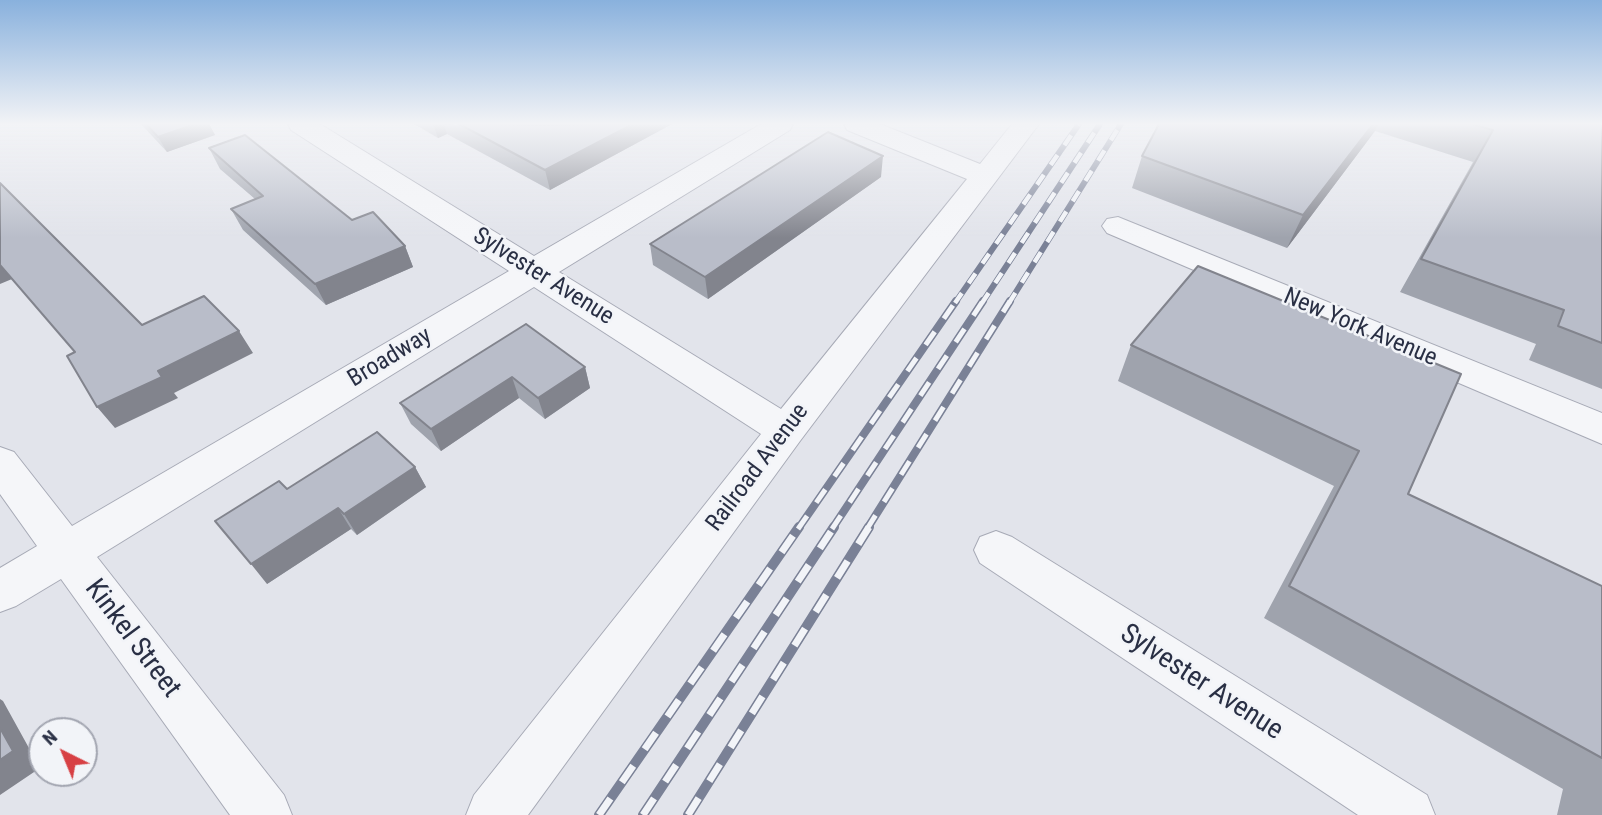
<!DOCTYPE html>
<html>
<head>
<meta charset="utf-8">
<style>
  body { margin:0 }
  #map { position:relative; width:1602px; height:815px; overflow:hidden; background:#e2e4eb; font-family:"Roboto Condensed",sans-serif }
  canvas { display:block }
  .north { position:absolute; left:28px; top:717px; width:70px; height:70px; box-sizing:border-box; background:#f2f4f8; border:2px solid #a2a5b0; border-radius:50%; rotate:317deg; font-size:19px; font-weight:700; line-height:28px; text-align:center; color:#292f44 }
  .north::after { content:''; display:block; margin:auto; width:24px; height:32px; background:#d74044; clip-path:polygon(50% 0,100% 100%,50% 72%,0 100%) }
</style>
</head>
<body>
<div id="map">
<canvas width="1602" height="815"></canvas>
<div class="north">N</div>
</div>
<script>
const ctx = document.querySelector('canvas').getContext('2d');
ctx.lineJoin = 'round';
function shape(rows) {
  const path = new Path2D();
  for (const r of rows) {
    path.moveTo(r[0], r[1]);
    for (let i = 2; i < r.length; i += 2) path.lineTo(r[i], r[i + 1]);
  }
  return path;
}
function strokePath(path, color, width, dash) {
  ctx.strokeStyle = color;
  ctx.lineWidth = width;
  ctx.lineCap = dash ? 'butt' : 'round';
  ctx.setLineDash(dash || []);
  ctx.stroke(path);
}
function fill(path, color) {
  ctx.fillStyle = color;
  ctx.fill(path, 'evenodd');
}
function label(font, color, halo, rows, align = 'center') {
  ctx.font = font + ' "Roboto Condensed",sans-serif';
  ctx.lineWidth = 5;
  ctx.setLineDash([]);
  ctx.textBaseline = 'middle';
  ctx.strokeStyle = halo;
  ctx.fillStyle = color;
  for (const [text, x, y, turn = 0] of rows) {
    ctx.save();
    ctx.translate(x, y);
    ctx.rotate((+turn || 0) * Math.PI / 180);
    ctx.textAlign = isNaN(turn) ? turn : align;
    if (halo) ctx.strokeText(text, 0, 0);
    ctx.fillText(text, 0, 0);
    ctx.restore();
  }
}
const minor = shape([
  [288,124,320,124,534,256,761,124,793,124,790,130,559,272,781,409,967,179,847,130,844,124,880,124,980,164,1012,124,1039,124,800,441,528,815,466,815,474,795,761,434,534,287,97,557,284,795,292,815,230,815,61,579,16,606,0,612,0,568,37,546,0,494,0,447,14,452,72,526,509,271,291,130,288,124],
  [1118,217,1602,413,1602,444,1107,233,1102,226,1107,219,1118,217],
  [996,531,1012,537,1427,795,1435,815,1358,815,980,563,974,550,980,537,996,531]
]);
strokePath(minor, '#a7aab6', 2);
fill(minor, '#f5f6f9');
const railFar2 = shape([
  [955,303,1079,124],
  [982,303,1100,124],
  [1009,303,1121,124]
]);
const railFar1 = shape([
  [798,529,956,301],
  [832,529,983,301],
  [867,529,1010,301]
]);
const rail = shape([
  [599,815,799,527],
  [643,815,834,527],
  [688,815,869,527]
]);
strokePath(railFar2, '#7a8196', 6);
strokePath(railFar1, '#7a8196', 8);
strokePath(rail, '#7a8196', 10);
strokePath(railFar2, '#f2f4f8', 4.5, [12]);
strokePath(railFar1, '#f2f4f8', 5, [16]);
strokePath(rail, '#f2f4f8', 7, [20]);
fill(shape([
  [141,124,209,124,215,135,167,152],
  [414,124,542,125,672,124,550,190,447,134,438,138],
  [1159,124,1602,124,1602,389,1529,360,1536,344,1400,292,1473,162,1375,131,1287,248,1132,188,1142,156],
  [209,148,405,246,413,267,326,305,243,230,231,209,255,199,220,169],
  [881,177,708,299,653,265,650,244],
  [1198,266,1408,494,1602,586,1602,815,1557,815,1563,789,1264,618,1334,486,1118,381,1131,345],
  [526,324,585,367,590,388,545,419,519,398,441,451,411,424,400,403],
  [415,467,426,487,357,535,351,529,267,584,287,489]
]), '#9fa3ad');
fill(shape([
  [195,124,209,124,215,135,167,152,158,137],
  [433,124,444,124,447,134,438,138],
  [633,124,672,124,550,190,545,170],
  [1373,124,1379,124,1375,131,1287,248,1303,215],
  [883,156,881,177,708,299,705,277],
  [405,246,413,267,326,305,315,284],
  [0,265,12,279,0,284],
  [239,331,253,353,174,393,178,398,115,428,97,407,158,371],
  [585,367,590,388,545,419,538,398],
  [512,377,519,398,441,451,431,429],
  [415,467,426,487,357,535,344,514],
  [338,508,351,529,267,584,251,564],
  [0,699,3,701,40,768,0,795]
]), '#82848d');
const building = shape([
  [146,124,195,124,158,137,146,124],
  [459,124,542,125,633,124,545,170,459,124],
  [1159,124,1373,124,1303,215,1142,156,1159,124],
  [1472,124,1602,124,1602,343,1558,326,1564,310,1421,259,1493,130,1472,124],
  [828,132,883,156,705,277,650,244,828,132],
  [245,135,352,220,373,212,405,246,315,284,231,209,263,196,209,148,245,135],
  [0,183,142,325,204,296,239,331,158,371,162,377,97,407,67,356,75,352,0,265,0,183],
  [1198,266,1461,374,1408,494,1602,586,1602,758,1289,586,1359,451,1131,345,1198,266],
  [526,324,585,367,538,398,512,377,431,429,400,403,526,324],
  [377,432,415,467,344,514,338,508,251,564,215,521,279,481,287,489,377,432],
  [0,728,13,751,0,760,0,728]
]);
fill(building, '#b9bdc9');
strokePath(building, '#82848d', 2);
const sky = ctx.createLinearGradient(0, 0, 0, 238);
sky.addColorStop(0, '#89b1dd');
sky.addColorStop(0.52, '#f2f3f6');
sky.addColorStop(1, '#f2f3f600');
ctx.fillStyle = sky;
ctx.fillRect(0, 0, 1602, 238);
label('24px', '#292f44', '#f2f4f8', [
  ["Sylvester Avenue",543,277,32],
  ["New York Avenue",1360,328,23],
  ["Broadway",390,358,-31],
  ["Railroad Avenue",758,468,-53]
]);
label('28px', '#292f44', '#f2f4f8', [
  ["Kinkel Street",132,639,53],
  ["Sylvester Avenue",1201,683,33]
]);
</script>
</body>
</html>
